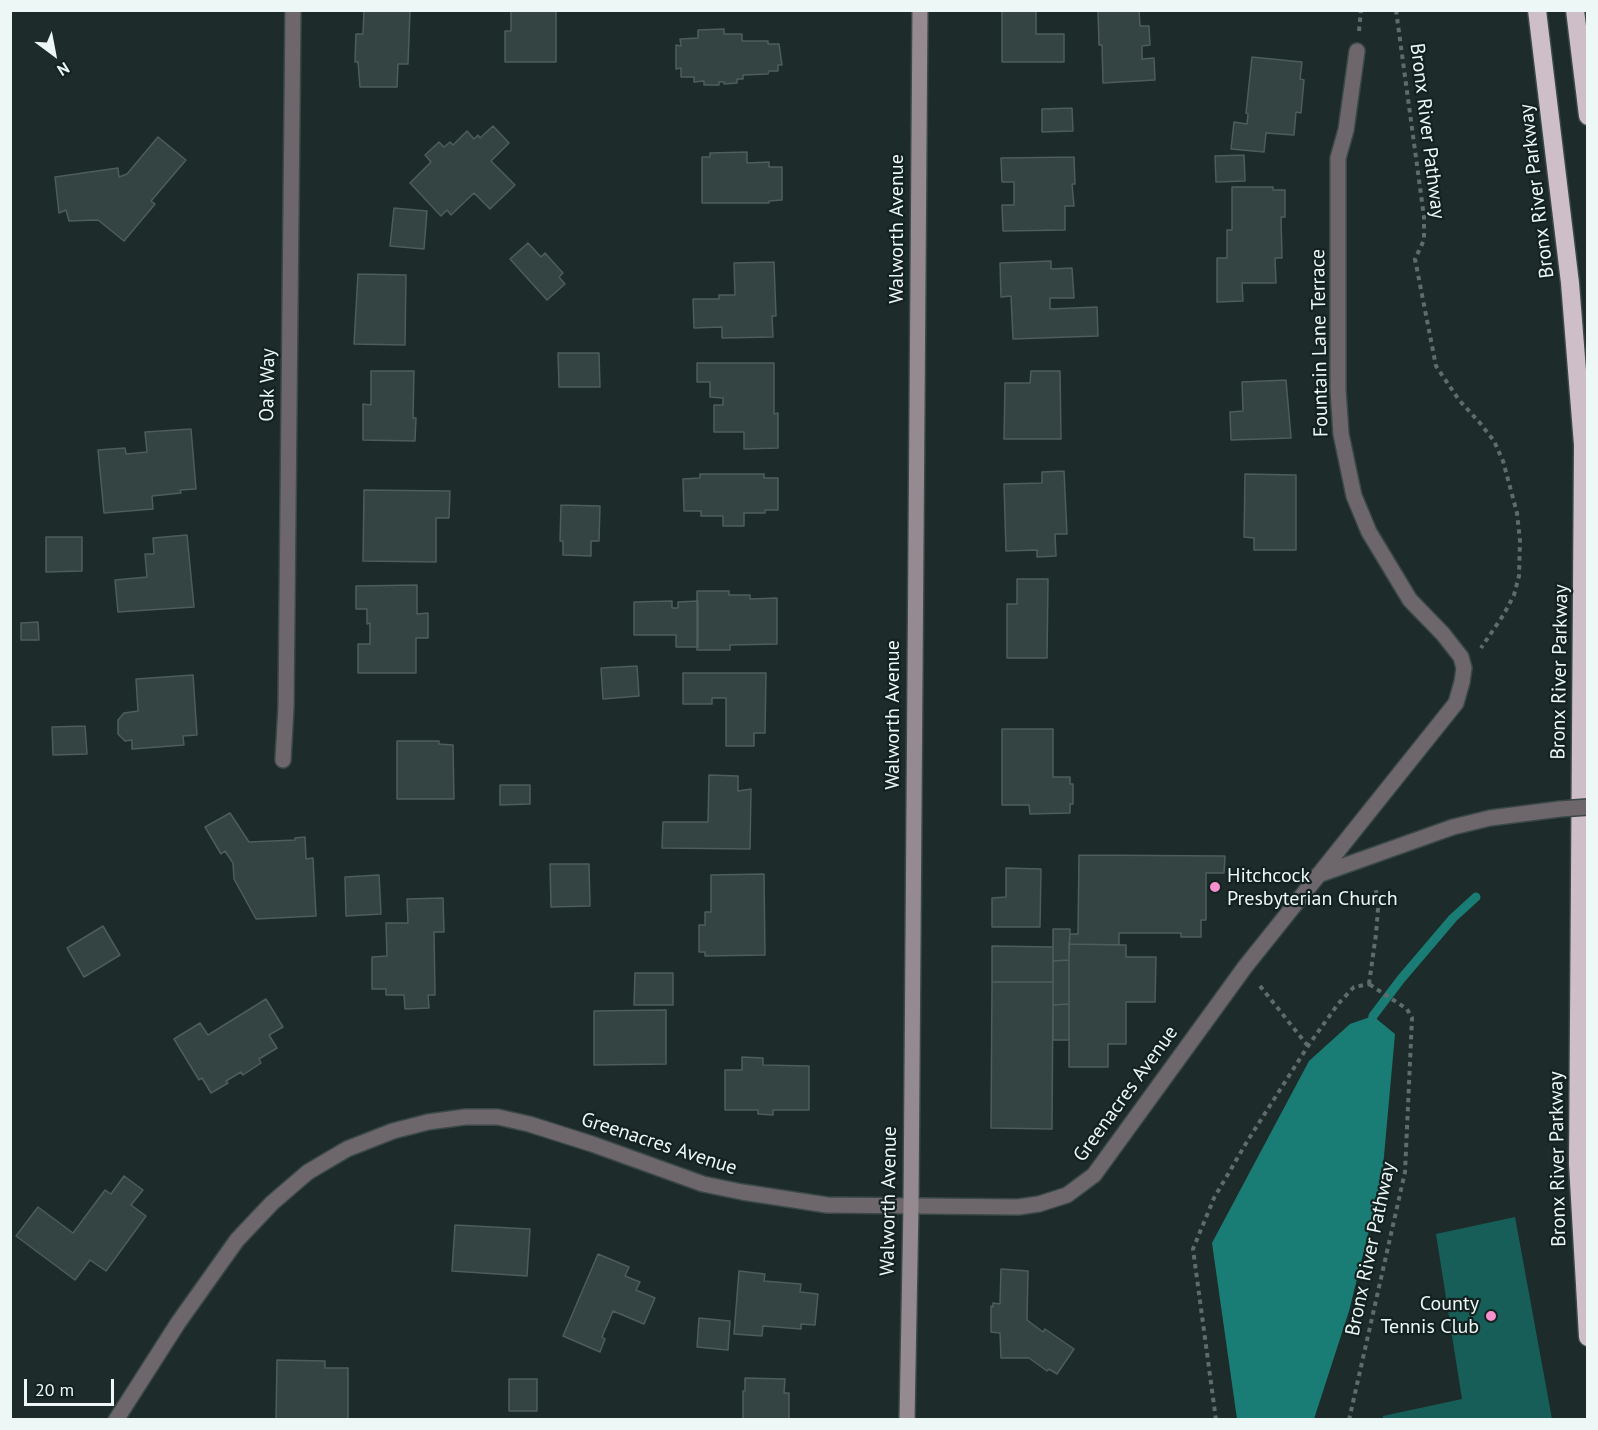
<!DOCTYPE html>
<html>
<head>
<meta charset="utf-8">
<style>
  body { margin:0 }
  #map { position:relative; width:1598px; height:1430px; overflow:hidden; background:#1d2c2a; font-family:"PT Sans",sans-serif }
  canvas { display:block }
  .frame { position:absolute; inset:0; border:12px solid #edf7f6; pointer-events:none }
  .north { position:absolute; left:24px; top:24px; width:60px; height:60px; -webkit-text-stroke:4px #132220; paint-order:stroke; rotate:148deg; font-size:16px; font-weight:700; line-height:24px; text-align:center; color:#edf7f6 }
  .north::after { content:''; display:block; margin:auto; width:21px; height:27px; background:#edf7f6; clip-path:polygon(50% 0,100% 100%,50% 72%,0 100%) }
  .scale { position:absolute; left:24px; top:1379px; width:90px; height:27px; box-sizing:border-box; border:3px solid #edf7f6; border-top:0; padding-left:8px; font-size:18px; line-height:21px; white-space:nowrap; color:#edf7f6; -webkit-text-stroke:4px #132220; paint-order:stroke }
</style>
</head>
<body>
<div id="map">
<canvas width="1598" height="1430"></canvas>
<div class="frame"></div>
<div class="north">N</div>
<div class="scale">20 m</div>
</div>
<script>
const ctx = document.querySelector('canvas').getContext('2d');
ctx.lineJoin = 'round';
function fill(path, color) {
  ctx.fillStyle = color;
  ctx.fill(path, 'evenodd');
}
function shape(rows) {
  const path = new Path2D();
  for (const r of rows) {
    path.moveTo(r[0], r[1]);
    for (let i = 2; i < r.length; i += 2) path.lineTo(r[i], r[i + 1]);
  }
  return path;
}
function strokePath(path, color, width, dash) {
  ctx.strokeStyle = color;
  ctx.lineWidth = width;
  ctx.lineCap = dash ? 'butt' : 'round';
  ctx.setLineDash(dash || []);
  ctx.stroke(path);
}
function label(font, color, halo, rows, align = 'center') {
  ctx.font = font + ' "PT Sans",sans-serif';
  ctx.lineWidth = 4.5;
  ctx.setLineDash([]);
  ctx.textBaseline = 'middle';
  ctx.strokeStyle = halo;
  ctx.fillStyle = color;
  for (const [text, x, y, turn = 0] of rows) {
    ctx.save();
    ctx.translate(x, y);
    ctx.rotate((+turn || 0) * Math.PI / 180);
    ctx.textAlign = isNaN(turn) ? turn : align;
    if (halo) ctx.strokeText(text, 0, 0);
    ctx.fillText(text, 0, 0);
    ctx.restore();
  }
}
fill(shape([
  [1515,1217,1552,1419,1383,1419,1383,1416,1462,1399,1436,1234]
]), '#185e58');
fill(shape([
  [1373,1016,1395,1034,1382,1178,1349,1311,1314,1419,1237,1419,1212,1243,1309,1061,1350,1024]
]), '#1a7d75');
strokePath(shape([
  [1371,1027,1373,1016,1401,979,1453,918,1476,897]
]), '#1a7d75', 9);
const building = shape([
  [364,10,410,10,408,64,398,64,397,87,360,87,358,62,355,62,356,34,363,34,364,10],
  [511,10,556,10,556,62,505,62,505,31,511,31,511,10],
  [1002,10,1036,10,1036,34,1064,34,1064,62,1002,62,1002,10],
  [1098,10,1139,10,1140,26,1149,26,1150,45,1142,46,1142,59,1154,58,1155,80,1103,83,1102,45,1099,45,1098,10],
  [724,29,724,34,742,34,742,41,768,41,768,44,779,44,782,65,778,65,778,71,769,71,768,74,743,75,743,79,737,79,737,83,724,84,724,82,719,82,719,85,704,85,704,81,694,82,694,77,681,77,681,68,676,69,676,45,681,46,680,39,698,38,698,30,724,29],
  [1252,57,1302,62,1300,79,1304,80,1301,113,1296,112,1294,135,1266,133,1264,152,1231,149,1234,122,1247,124,1248,114,1246,113,1252,57],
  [1072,108,1073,131,1042,132,1042,109,1072,108],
  [493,126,509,143,491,161,515,185,490,209,474,193,451,215,447,210,441,216,410,183,431,162,425,155,439,142,444,147,450,142,453,145,467,131,474,139,478,135,480,138,493,126],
  [158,137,186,160,151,201,155,204,124,241,98,220,69,221,66,210,59,213,55,177,118,168,119,177,127,174,158,137],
  [747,152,747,163,769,162,769,167,782,167,782,200,769,201,769,203,702,203,702,157,710,157,710,153,747,152],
  [1244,155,1245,181,1216,182,1215,156,1244,155],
  [1074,157,1075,184,1072,184,1074,206,1065,206,1065,230,1003,231,1002,205,1014,205,1014,182,1002,182,1001,158,1074,157],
  [1232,187,1273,187,1273,190,1285,190,1285,217,1281,217,1282,258,1275,258,1276,283,1242,283,1243,301,1217,302,1217,258,1227,258,1227,230,1232,230,1232,187],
  [394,208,427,211,424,249,390,246,394,208],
  [528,243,541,257,545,253,563,273,559,277,565,284,547,300,510,259,528,243],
  [1051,261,1051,269,1072,268,1074,298,1050,298,1050,309,1097,307,1098,336,1013,339,1011,296,1001,297,1000,263,1051,261],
  [774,262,776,316,772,316,773,337,722,338,722,327,694,328,693,299,719,299,719,295,735,295,734,263,774,262],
  [358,274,406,275,405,345,354,344,358,274],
  [558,353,599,353,600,387,559,387,558,353],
  [697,363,774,363,774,414,778,413,778,448,744,449,744,432,714,432,714,405,723,405,723,398,710,397,710,382,697,382,697,363],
  [371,371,414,371,413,418,416,418,415,441,363,440,363,404,371,405,371,371],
  [1031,371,1060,371,1061,439,1004,439,1005,383,1030,383,1031,371],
  [1286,380,1291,438,1231,440,1230,412,1243,411,1242,382,1286,380],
  [191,429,196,489,180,490,181,493,152,496,153,509,104,513,98,450,125,448,126,454,147,452,145,432,191,429],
  [1064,471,1067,534,1055,534,1056,556,1037,557,1037,550,1006,551,1004,484,1042,483,1042,472,1064,471],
  [700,474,764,474,764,478,778,478,778,510,765,510,765,513,744,513,744,526,723,526,723,516,701,516,701,511,684,511,683,479,700,478,700,474],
  [1245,474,1296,475,1296,550,1254,550,1254,538,1244,537,1245,474],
  [364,490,450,491,449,518,436,518,436,562,363,561,364,490],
  [561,505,600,506,599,541,591,541,591,556,563,555,563,541,560,541,561,505],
  [187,535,194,607,118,612,115,580,147,577,145,554,154,554,153,538,187,535],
  [46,537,82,537,82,571,46,572,46,537],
  [1017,579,1048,579,1047,658,1007,658,1007,604,1017,604,1017,579],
  [417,585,417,614,428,613,428,638,416,638,416,673,358,673,358,644,370,644,370,623,367,624,367,609,356,609,356,586,417,585],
  [697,591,729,591,729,595,750,595,750,599,777,598,777,644,730,645,730,650,697,650,697,591],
  [672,601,672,608,678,608,678,602,698,601,698,647,676,647,676,635,634,635,634,602,672,601],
  [38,622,39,640,21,640,21,623,38,622],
  [637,666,639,696,603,699,601,668,637,666],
  [683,673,766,673,765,733,754,733,754,746,726,746,726,698,712,698,712,704,683,704,683,673],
  [193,675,197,735,183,736,184,745,132,749,132,740,125,741,118,734,118,720,124,713,138,711,136,679,193,675],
  [85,726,87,754,53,755,52,727,85,726],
  [1002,729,1053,729,1053,777,1070,777,1070,784,1073,784,1073,804,1070,804,1070,813,1030,814,1029,805,1002,805,1002,729],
  [397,741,439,741,439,744,453,745,454,799,397,799,397,741],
  [709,775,738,776,738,791,751,789,750,849,662,848,663,822,708,822,709,775],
  [500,785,530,785,530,804,500,805,500,785],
  [230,813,249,842,295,840,295,838,305,837,306,859,313,858,316,916,256,919,234,879,233,863,225,851,221,854,205,827,230,813],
  [1079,855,1225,856,1224,873,1206,873,1206,920,1201,920,1201,937,1181,937,1181,933,1119,933,1119,945,1069,944,1070,934,1078,934,1079,855],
  [550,864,589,864,590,906,551,907,550,864],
  [1006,868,1041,869,1040,927,992,927,992,898,1006,897,1006,868],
  [764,874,765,955,705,956,705,952,699,952,699,925,705,925,705,912,711,912,711,875,764,874],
  [379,875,381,914,346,916,345,877,379,875],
  [443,898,444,932,434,932,435,995,428,995,429,1008,405,1009,404,995,386,995,386,989,372,989,372,957,387,956,386,923,408,923,407,899,443,898],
  [103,926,120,955,84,977,67,948,103,926],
  [1053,929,1070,929,1069,960,1053,961,1053,929],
  [1069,944,1126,945,1126,957,1156,957,1155,1002,1126,1002,1126,1044,1108,1044,1108,1067,1069,1067,1069,944],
  [992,946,1053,947,1053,982,992,982,992,946],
  [1069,960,1069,1004,1053,1005,1053,961,1069,960],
  [635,973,673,973,673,1005,634,1005,635,973],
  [992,982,1053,982,1052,1129,991,1128,992,982],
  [266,999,283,1027,269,1035,277,1048,259,1059,261,1063,243,1075,241,1072,226,1081,228,1083,211,1093,202,1078,199,1080,174,1039,200,1023,208,1035,266,999],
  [1069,1004,1069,1040,1053,1040,1053,1005,1069,1004],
  [666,1010,666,1064,594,1065,594,1011,666,1010],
  [742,1057,763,1058,763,1065,809,1066,809,1110,773,1110,773,1115,758,1114,758,1110,725,1110,725,1070,742,1070,742,1057],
  [124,1176,143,1190,131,1205,146,1216,106,1271,90,1260,75,1280,16,1236,38,1207,73,1233,105,1190,111,1194,124,1176],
  [455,1225,530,1229,527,1276,452,1271,455,1225],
  [598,1254,629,1267,625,1276,640,1282,636,1290,655,1298,644,1324,613,1311,602,1337,605,1339,600,1352,563,1336,598,1254],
  [1001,1269,1028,1271,1027,1320,1043,1332,1045,1329,1074,1349,1057,1374,1049,1369,1047,1371,1029,1358,1001,1358,1000,1333,991,1332,991,1306,993,1307,993,1303,1000,1304,1001,1269],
  [739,1271,765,1274,764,1281,801,1284,800,1292,818,1294,815,1325,801,1324,801,1329,763,1326,762,1336,734,1334,739,1271],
  [699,1318,730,1321,728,1350,697,1347,699,1318],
  [277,1360,325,1361,325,1368,348,1368,348,1420,276,1420,277,1360],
  [745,1378,785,1379,784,1393,789,1393,789,1420,743,1420,743,1391,745,1391,745,1378],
  [509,1379,537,1379,537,1411,509,1411,509,1379]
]);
fill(building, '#344442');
strokePath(building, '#4d5d5b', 1.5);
const street = shape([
  [283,760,286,707,293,10],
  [1318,875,1453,827,1490,818,1560,809],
  [116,1420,178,1323,237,1240,272,1203,308,1172,347,1149,393,1131,428,1122,465,1117,498,1117,529,1124,592,1144,703,1184,742,1192,827,1205,1018,1207,1039,1204,1067,1195,1094,1175,1245,967,1456,703,1462,682,1464,668,1461,657,1443,634,1410,600,1369,532,1354,496,1341,434,1338,390,1338,158,1346,130,1357,51]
]);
const secondary = shape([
  [907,1420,911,1206,920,10]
]);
const highway = shape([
  [1537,10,1570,283,1583,445,1578,1164,1588,1337],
  [1575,10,1588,116]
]);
strokePath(street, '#3a4847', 18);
strokePath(secondary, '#3a4847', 18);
strokePath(highway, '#3a4847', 21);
strokePath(shape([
  [1396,10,1424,217,1424,240,1415,259,1436,366,1459,400,1480,423,1494,441,1503,461,1517,513,1520,541,1519,576,1514,595,1504,614,1481,648],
  [1359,31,1361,10],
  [1369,984,1376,934,1378,909,1376,890],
  [1260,986,1308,1046],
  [1216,1420,1193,1249,1214,1198,1248,1140,1308,1046,1338,1004,1354,987,1369,984],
  [1349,1420,1405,1172,1412,1018,1407,1009,1369,984]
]), '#5f6c6b', 4, [4.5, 4.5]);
strokePath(street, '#6d676b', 15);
strokePath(secondary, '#948a90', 15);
strokePath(highway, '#cebec7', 18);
const streetBridge = shape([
  [1560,809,1588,807]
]);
strokePath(streetBridge, '#3a4847', 18, []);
strokePath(streetBridge, '#6d676b', 15);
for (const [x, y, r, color] of [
  [1215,887,6,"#f790ce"],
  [1491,1316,6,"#f790ce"]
]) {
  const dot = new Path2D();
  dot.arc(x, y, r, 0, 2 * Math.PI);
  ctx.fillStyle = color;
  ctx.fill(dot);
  strokePath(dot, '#132220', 2);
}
label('20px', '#edf7f6', '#132220', [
  ["Bronx River Pathway",1427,131,83],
  ["Bronx River Parkway",1537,191,-97],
  ["Walworth Avenue",897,229,-90],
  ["Fountain Lane Terrace",1320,343,-91],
  ["Oak Way",268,385,-89],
  ["Bronx River Parkway",1560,672,-89],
  ["Walworth Avenue",893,715,-90],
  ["Greenacres Avenue",1126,1094,-54],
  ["Greenacres Avenue",659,1144,18],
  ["Bronx River Parkway",1558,1159,-91],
  ["Walworth Avenue",889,1201,-89],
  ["Bronx River Pathway",1371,1249,-78]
]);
label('20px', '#edf7f6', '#132220', [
  ["Hitchcock",1227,876],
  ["Presbyterian Church",1227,899],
  ["County",1479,1304,"right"],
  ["Tennis Club",1479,1327,"right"]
], 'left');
</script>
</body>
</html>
